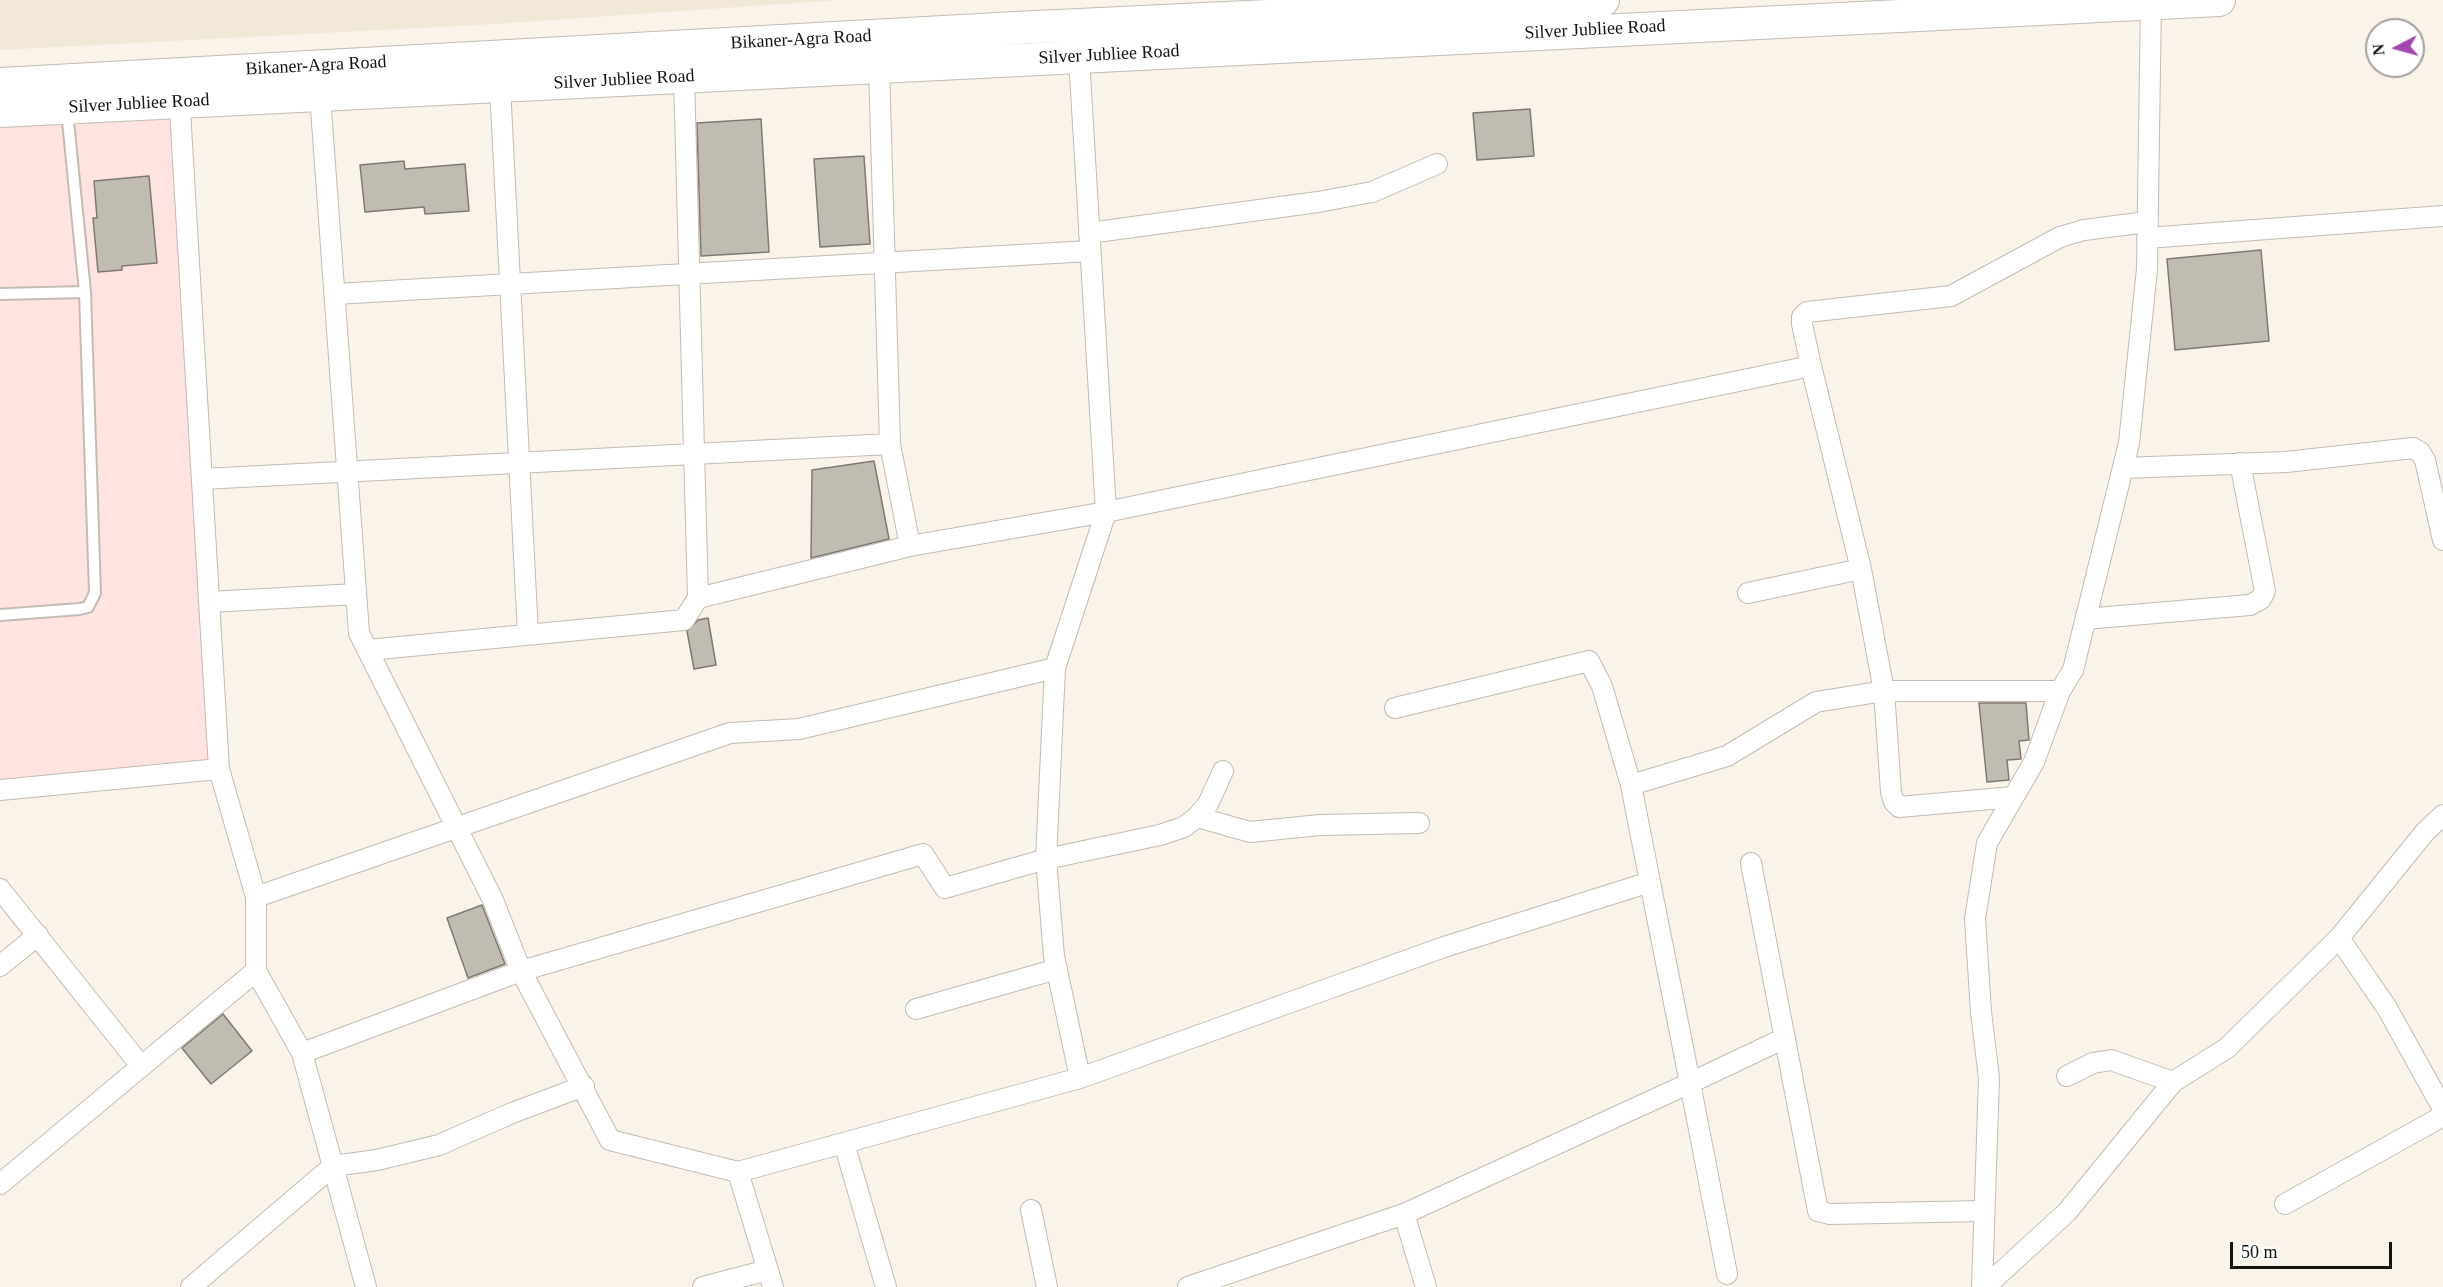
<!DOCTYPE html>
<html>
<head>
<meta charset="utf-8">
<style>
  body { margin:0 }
  #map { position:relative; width:2443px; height:1287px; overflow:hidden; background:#f9f3e9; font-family:Georgia,serif }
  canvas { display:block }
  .north { position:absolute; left:2365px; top:18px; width:60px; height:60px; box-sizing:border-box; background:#fff; border:2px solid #a1a19f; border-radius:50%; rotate:264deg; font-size:16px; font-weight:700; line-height:24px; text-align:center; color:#151310 }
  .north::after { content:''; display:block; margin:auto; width:21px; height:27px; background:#a346b1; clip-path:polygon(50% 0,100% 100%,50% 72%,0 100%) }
  .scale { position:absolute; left:2230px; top:1242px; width:162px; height:27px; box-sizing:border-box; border:3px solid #151310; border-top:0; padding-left:8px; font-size:18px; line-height:21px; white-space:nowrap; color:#151310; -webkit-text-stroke:4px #fff; paint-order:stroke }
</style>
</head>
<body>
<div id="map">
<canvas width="2443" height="1287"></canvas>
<div class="north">N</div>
<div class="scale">50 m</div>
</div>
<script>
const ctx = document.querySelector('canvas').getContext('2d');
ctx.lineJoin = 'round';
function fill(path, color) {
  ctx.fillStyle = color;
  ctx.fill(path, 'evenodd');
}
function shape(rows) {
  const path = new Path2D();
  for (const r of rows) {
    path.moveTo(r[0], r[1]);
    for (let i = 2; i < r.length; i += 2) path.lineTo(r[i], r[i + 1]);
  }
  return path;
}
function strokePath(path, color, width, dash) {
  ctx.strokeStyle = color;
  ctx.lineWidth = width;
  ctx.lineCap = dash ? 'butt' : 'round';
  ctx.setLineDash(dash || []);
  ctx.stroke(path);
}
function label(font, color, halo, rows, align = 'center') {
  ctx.font = font + ' Georgia,serif';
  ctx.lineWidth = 4.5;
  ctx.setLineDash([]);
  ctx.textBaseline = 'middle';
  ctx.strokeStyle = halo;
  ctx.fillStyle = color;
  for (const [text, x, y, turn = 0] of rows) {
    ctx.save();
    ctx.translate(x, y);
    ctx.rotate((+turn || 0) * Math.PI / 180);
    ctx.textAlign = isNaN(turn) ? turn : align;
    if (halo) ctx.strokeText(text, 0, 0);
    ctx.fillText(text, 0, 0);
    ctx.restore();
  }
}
fill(shape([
  [0,0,839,0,495,24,0,50]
]), '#f2e8d8');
fill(shape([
  [180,102,219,769,0,798,0,119]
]), '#fee3e0');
const building = shape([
  [1530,109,1534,156,1477,160,1473,113,1530,109],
  [761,119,769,252,701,256,697,123,761,119],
  [864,156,870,244,820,247,814,159,864,156],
  [404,161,405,169,465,164,469,211,425,214,424,207,365,212,360,165,404,161],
  [149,176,157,263,122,266,122,270,98,272,93,218,97,218,94,181,149,176],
  [2261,250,2269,341,2175,350,2167,259,2261,250],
  [874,461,889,539,811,558,812,470,874,461],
  [708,618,716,665,694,669,687,631,698,620,708,618],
  [1979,703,2026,703,2029,740,2019,741,2021,759,2007,760,2009,780,1987,782,1979,703],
  [482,905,505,964,468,978,447,918,482,905],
  [223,1014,252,1051,211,1084,182,1048,223,1014]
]);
fill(building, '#c1bcb2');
strokePath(building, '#7f7a71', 1.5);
const lane = shape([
  [0,294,85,292],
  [0,615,80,609,88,607,95,593,85,292,67,111]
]);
const street = shape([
  [879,67,890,444],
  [684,77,698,598,910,546],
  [500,86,528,635],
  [179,93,219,769,256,897,256,971,302,1053,366,1287],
  [320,95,359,633,493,900,521,971,610,1140,738,1172,1080,1078,1054,956,1046,859,1055,668,1106,512,1079,57],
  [1089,233,1318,202,1372,192,1437,164],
  [2147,238,2443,216],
  [335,294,1090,251],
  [1811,366,1802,324,1802,317,1807,312,1951,296,2060,237,2084,230,2147,222],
  [2123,468,2286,462,2413,448,2420,452,2425,460,2443,540],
  [202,479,890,444,910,546,1106,512,1811,366,1861,569,1884,691,1816,702,1727,756,1631,785,1650,882],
  [1748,593,1861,569],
  [209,602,356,594],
  [2085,619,2250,605,2261,599,2265,591,2240,463],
  [368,650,684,620,698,598],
  [1395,708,1589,661,1602,686,1631,785],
  [0,790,219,769],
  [2013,797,1899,807,1894,802,1891,792,1884,691,2060,691,2073,670,2129,443,2147,269,2151,0],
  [1197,817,1250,832,1320,825,1419,823],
  [1751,863,1818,1211,1830,1214,1984,1211],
  [0,889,141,1066],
  [256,897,730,733,799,729,1055,668],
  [2339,938,2387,1008,2443,1109],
  [0,966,38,935],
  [916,1009,1057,969],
  [302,1053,521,971,923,854,945,888,1046,859,1160,835,1184,827,1197,817,1208,804,1223,771],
  [2067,1076,2093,1063,2111,1060,2173,1082],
  [1080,1078,1444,947,1650,882,1690,1083,1404,1214,1188,1287],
  [844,1143,886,1287],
  [738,1172,773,1287],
  [0,1184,256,971],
  [2285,1204,2443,1116],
  [1031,1210,1047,1287],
  [1404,1214,1426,1287],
  [1727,1274,1690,1083,1785,1038],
  [191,1287,333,1166,377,1160,439,1145,512,1113,584,1086],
  [703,1287,768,1270],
  [1982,1287,1989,1078,1981,1012,1975,919,1987,843,2034,762,2060,691],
  [1985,1287,2067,1212,2173,1082,2227,1048,2339,938,2425,832,2443,815]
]);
const primary = shape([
  [0,84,1016,28,1603,0],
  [0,111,2219,0]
]);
strokePath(lane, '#c2bcb2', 14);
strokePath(street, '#c2bcb2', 22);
strokePath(primary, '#c2bcb2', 34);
strokePath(lane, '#fff', 10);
strokePath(street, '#fff', 20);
strokePath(primary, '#fff', 32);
label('18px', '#151310', '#fff', [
  ["Silver Jubliee Road",1595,30,-3],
  ["Bikaner-Agra Road",801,40,-3],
  ["Silver Jubliee Road",1109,55,-3],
  ["Bikaner-Agra Road",316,66,-3],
  ["Silver Jubliee Road",624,80,-3],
  ["Silver Jubliee Road",139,104,-3]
]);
</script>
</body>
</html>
